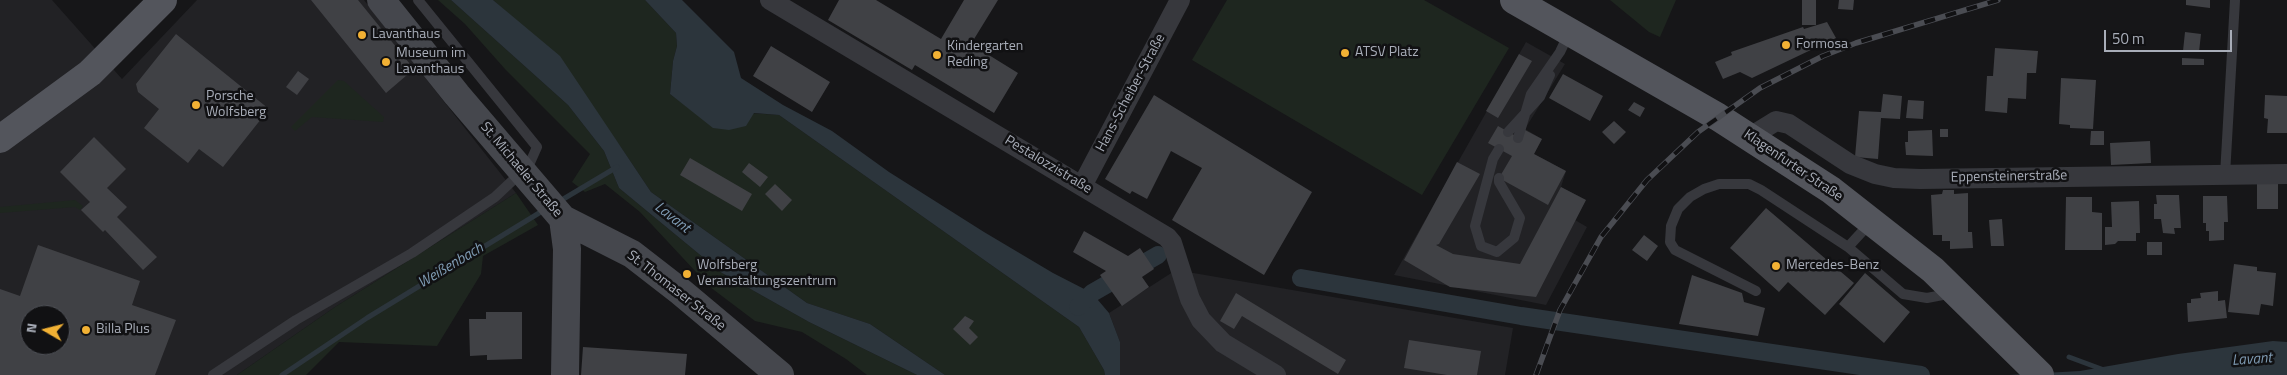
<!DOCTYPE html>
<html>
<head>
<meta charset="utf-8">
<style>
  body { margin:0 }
  #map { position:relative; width:2287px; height:375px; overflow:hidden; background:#161618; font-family:"Titillium Web",sans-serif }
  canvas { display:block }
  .north { position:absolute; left:20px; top:305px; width:50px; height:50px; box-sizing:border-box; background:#111113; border:1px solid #4d4f55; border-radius:50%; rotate:278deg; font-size:14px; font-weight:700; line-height:20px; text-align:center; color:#a8adb8 }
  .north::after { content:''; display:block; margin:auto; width:18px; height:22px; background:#f2b134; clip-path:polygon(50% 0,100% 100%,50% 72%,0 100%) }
  .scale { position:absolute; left:2104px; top:30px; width:128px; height:22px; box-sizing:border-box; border:2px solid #a8adb8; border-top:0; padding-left:6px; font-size:15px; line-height:18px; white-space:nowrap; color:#a8adb8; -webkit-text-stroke:4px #111113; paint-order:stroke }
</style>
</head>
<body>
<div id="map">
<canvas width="2287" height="375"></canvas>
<div class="north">N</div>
<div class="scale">50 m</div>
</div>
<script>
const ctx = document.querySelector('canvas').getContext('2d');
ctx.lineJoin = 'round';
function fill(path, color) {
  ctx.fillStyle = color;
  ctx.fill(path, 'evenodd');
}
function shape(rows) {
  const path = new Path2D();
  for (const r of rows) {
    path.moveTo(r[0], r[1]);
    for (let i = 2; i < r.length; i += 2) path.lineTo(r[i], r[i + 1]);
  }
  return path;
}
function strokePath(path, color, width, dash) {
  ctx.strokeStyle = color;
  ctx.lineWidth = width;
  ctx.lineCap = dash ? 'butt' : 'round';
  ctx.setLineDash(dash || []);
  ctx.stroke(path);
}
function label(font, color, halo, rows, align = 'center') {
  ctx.font = font + ' "Titillium Web",sans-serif';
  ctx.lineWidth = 5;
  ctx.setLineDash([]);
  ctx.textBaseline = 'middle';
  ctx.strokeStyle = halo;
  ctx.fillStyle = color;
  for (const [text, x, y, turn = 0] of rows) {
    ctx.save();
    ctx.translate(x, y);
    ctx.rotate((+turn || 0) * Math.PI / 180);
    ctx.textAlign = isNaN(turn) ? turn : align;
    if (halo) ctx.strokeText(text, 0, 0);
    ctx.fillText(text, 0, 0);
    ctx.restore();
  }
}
fill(shape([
  [0,0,52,0,122,79,197,0,364,0,516,193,335,307,237,375,0,375],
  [30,315,60,315,60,345,30,345],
  [1526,42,1565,64,1525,129,1542,139,1534,154,1566,171,1561,187,1586,200,1575,220,1587,227,1546,305,1394,275],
  [1176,270,1513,328,1505,375,1120,375,1120,342,1109,313]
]), '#222225');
fill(shape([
  [438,0,451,0,568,105,604,151,619,188,722,273,809,322,917,375,867,375,846,359,802,332,755,321,710,287,640,212,605,184,585,192,572,182,590,154,505,69,465,24],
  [493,0,645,0,676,33,677,46,673,61,670,94,690,109,779,115,1079,327,1104,370,1105,375,945,375,870,324,807,303,651,192,620,146,520,24],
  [1227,0,1424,0,1509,48,1422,195,1192,60],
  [1610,0,1676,0,1660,37,1649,32],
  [338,80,344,81,384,117,383,122,312,117,295,131,291,127],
  [516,193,538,225,483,256,481,274,437,346,339,342,306,375,237,375,335,307],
  [75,200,83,206,80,210,75,207,0,213,0,207]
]), '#1e261f');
fill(shape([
  [451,0,493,0,560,56,651,192,807,303,870,324,945,375,917,375,809,322,722,273,619,188,604,151,568,105],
  [645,0,682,0,734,52,741,78,783,105,832,131,889,172,984,232,1053,273,1092,293,1109,313,1120,342,1120,375,1105,375,1104,370,1079,327,779,115,754,113,746,126,729,130,713,128,670,94,673,61,677,46,676,33],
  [2273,341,2287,342,2287,375,2009,375,2080,371,2178,354]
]), '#2c353c');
strokePath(shape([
  [560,201,617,167],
  [2069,357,2104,370],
  [282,375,367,318,544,210]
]), '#2c353c', 5);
strokePath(shape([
  [1301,278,1521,316,1921,375],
  [1078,307,1092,293,1158,255]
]), '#2c353c', 18);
fill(shape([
  [311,0,358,0,414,69,386,93],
  [839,0,876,0,941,39,964,0,998,0,971,44,1018,73,994,113,915,65,912,70,828,20],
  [1802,0,1816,0,1816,25,1802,25],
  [1839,0,1854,0,1853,10,1838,9],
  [2186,0,2210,0,2210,8,2186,5],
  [1827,22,1836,38,1752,78,1740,72,1723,79,1715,62,1732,55,1731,52,1803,27,1804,29],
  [2185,32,2201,34,2199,52,2183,51],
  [176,34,269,109,223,167,199,149,188,163,144,128,159,109,138,92,136,84],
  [771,46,830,82,812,112,753,76],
  [1995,48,2038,51,2036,73,2027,73,2026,99,2008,98,2007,113,1985,111,1987,76,1993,76],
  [1519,54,1532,61,1498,118,1486,111],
  [2182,58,2204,59,2204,65,2182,65],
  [298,71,309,79,297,95,286,87],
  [1563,74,1603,96,1590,121,1549,98],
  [2061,78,2096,80,2093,129,2070,128,2070,125,2059,124],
  [1883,94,1902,96,1900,119,1881,118,1878,159,1855,157,1859,111,1881,112],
  [1154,95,1312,192,1264,275,1172,220,1202,168,1171,151,1147,199,1132,191,1130,194,1105,179],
  [2265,95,2287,96,2287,133,2267,133,2268,119,2264,118],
  [1908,100,1924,101,1923,119,1906,118],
  [1634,102,1645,108,1640,117,1628,110],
  [1614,121,1626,132,1614,144,1602,132],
  [1498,126,1521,139,1525,130,1542,139,1534,154,1566,171,1548,205,1499,178,1512,156,1488,143],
  [1940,129,1948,129,1948,137,1940,137],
  [1932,130,1933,156,1906,155,1905,142,1908,142,1908,131],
  [2091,131,2104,131,2104,145,2090,145],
  [94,137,126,169,107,188,127,207,117,217,157,257,143,270,105,230,103,232,81,210,90,202,60,172],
  [2150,141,2151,163,2111,165,2110,143],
  [690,158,752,194,742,211,680,175],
  [1457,162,1480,174,1439,244,1436,245,1453,254,1520,264,1561,187,1586,200,1536,297,1450,287,1404,260],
  [749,163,768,177,760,187,742,172],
  [2257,183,2278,183,2278,209,2257,209],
  [775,184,792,200,782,211,765,194],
  [1943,190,1954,190,1954,194,1968,193,1968,232,1972,232,1973,248,1950,249,1950,241,1942,241,1942,235,1933,235,1931,195,1942,194],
  [2156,195,2179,195,2181,228,2174,228,2175,234,2163,233,2161,219,2154,219,2154,204,2157,204],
  [2203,196,2227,196,2228,222,2224,222,2224,240,2209,241,2209,231,2206,231,2206,223,2203,223],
  [2066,197,2092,197,2092,212,2102,213,2102,250,2065,250],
  [2139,201,2140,233,2136,233,2136,241,2118,241,2115,244,2105,245,2105,227,2112,227,2111,202],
  [1766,208,1854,283,1825,315,1788,282,1779,292,1730,248],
  [2002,219,2004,246,1991,246,1989,220],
  [1084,231,1128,256,1140,248,1154,269,1142,277,1149,287,1122,306,1100,275,1106,271,1073,252],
  [1644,235,1658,246,1647,261,1632,250],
  [2147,242,2162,242,2162,255,2147,255],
  [38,245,140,281,132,305,176,320,155,375,0,375,0,289,20,296],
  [30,315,60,315,60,345,30,345],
  [2234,264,2257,267,2257,271,2276,273,2273,306,2261,304,2259,315,2228,312],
  [1865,273,1910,312,1884,343,1839,304],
  [1692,275,1742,293,1744,302,1765,308,1758,336,1679,324],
  [2218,291,2218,301,2225,300,2227,318,2188,322,2187,303,2191,303,2191,299,2201,298,2200,293],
  [1236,293,1346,360,1338,374,1242,316,1234,329,1220,321],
  [486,312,522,312,522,359,487,360,487,355,470,356,469,319,486,319],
  [965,316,974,321,969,328,978,337,970,345,953,329],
  [1409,340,1481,351,1477,375,1447,375,1404,368],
  [583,347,687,354,685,375,581,375]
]), '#404145');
strokePath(shape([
  [1508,132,1540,97,1550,75],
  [1518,138,1531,94,1560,52,1569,33],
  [2225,175,2235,0],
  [1499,178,1499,182,1520,218,1514,238,1497,252,1481,246,1475,226,1493,159,1499,149],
  [1848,247,1871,222],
  [1756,291,1675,250,1670,242,1671,226,1678,209,1690,197,1704,189,1719,184,1749,184,1761,190,1848,247,1903,294,1927,298,1953,293],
  [213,375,296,320,412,253,495,197,529,165,537,147,418,0]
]), '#37383d', 10);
strokePath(shape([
  [770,0,1167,237,1172,243,1190,299,1201,320,1223,343,1276,375],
  [1750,137,1776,121,1789,124,1850,164,1875,174,1894,178,1920,179,2287,174],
  [1082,186,1180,0]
]), '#37383d', 20);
strokePath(shape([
  [381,0,457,95,563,219,567,249,565,375],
  [563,219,632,254,681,292,780,375]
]), '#45474d', 28);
strokePath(shape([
  [1514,0,1718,117,1831,190,1933,270,2040,375],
  [0,139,90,73,163,0]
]), '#53555c', 28);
const rail = shape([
  [1536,375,1560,310,1601,237,1647,180,1698,132,1760,88,1823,56,1856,43,1998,0]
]);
strokePath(rail, '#4a4c52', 5.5);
strokePath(rail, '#111113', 4, [11]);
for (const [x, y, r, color] of [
  [362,35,5,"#f2b134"],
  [1786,45,5,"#f2b134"],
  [1345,53,5,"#f2b134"],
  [937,55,5,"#f2b134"],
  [386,62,5,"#f2b134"],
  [196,105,5,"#f2b134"],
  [1776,266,5,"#f2b134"],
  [687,274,5,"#f2b134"],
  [86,330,5,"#f2b134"]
]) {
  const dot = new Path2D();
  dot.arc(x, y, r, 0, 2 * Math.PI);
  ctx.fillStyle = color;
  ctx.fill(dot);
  strokePath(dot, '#111113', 2);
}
label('14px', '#a8adb8', '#111113', [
  ["Lavanthaus",372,35],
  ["Formosa",1796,45],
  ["Kindergarten",947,47],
  ["Reding",947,63],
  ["ATSV Platz",1355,53],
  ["Museum im",396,54],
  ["Lavanthaus",396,70],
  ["Porsche",206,97],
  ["Wolfsberg",206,113],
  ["Wolfsberg",697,266],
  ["Veranstaltungszentrum",697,282],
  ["Mercedes-Benz",1786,266],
  ["Billa Plus",96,330]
], 'left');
label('14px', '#a8adb8', '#111113', [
  ["Hans-Scheiber-Straße",1131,93,-62],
  ["Pestalozzistraße",1048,165,31],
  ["Klagenfurter Straße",1793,166,34],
  ["St. Michaeler Straße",521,170,50],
  ["Eppensteinerstraße",2009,177,-1],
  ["St. Thomaser Straße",676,291,38]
]);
label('italic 15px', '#7f9bb3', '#111113', [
  ["Lavant",672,218,38],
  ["Weißenbach",451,266,-31],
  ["Lavant",2252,360,-4]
]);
</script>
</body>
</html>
